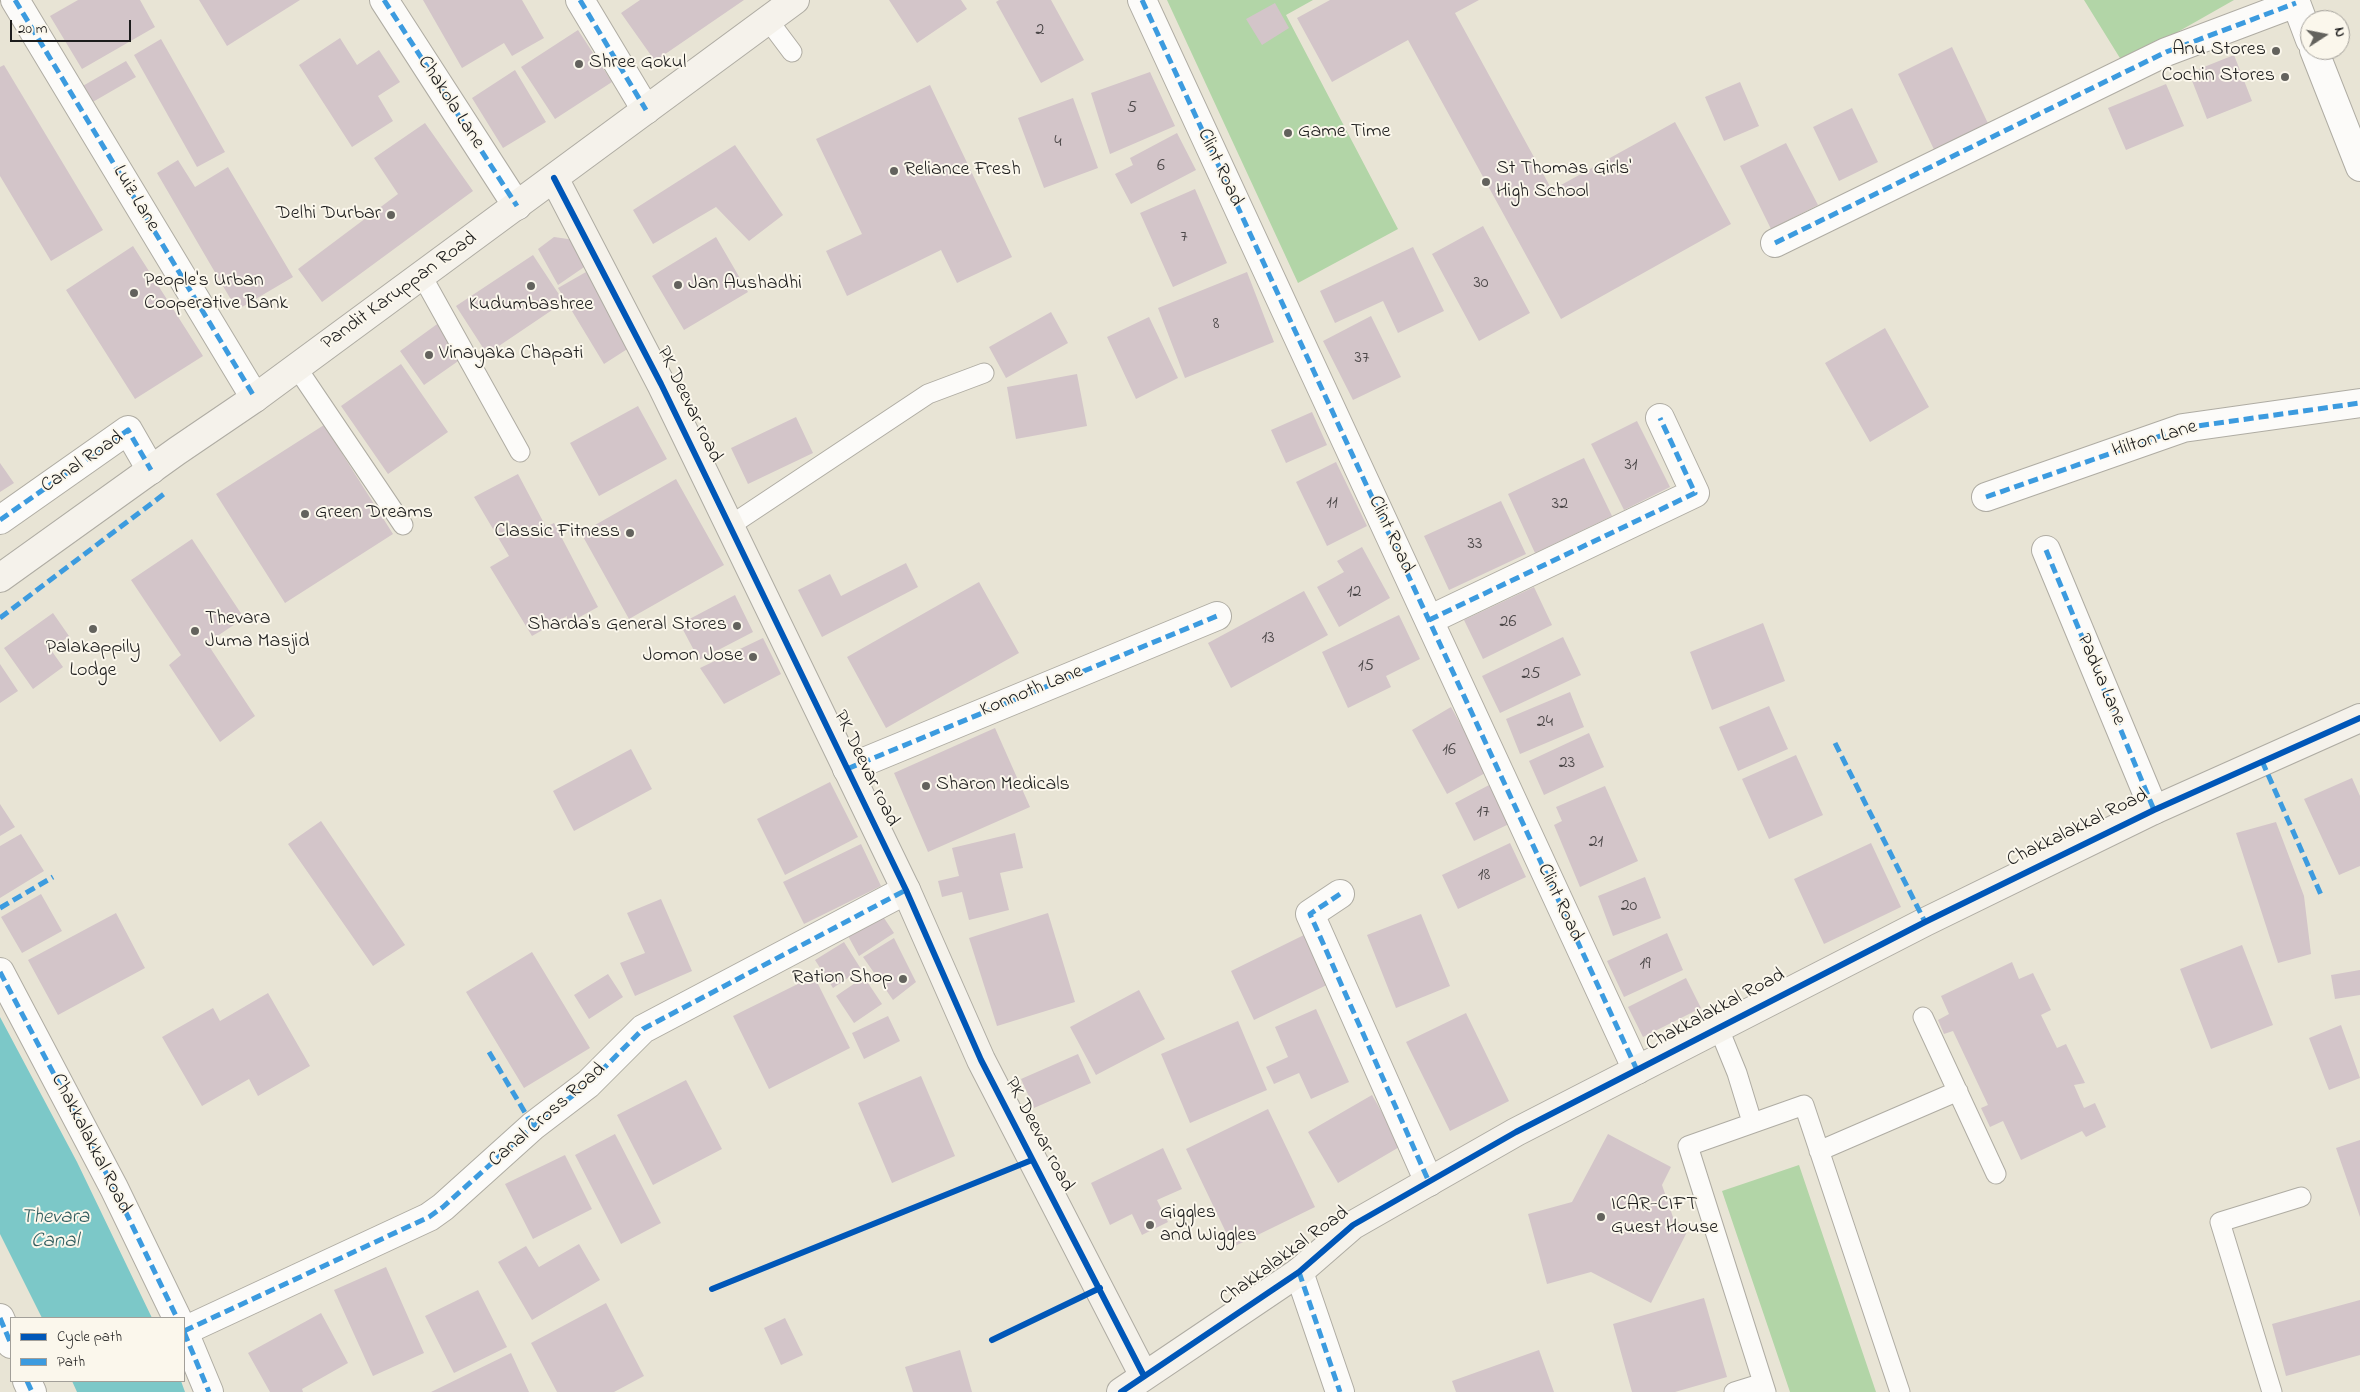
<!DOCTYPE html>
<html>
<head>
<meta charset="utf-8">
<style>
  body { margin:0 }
  #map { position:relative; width:2360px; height:1392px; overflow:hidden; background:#e8e4d5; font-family:"Indie Flower",sans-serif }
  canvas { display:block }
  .legend { position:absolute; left:10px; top:1317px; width:175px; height:65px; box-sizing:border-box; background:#fbf7ec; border:1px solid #a29f99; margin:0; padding:6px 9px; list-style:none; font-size:15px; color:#1c1c1c }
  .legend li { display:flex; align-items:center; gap:10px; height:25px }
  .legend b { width:25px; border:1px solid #a29f99 }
  .north { position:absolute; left:2300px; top:10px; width:50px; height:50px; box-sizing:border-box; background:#fbf7ec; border:1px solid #a29f99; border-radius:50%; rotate:79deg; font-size:14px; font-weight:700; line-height:20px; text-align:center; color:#1c1c1c }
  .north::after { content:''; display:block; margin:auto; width:18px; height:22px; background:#63625d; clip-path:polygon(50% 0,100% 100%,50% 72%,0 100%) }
  .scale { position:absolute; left:10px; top:20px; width:121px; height:22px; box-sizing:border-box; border:2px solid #1c1c1c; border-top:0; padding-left:6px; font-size:15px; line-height:18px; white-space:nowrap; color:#1c1c1c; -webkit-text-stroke:4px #fbf7ec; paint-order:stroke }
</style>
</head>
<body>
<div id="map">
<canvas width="2360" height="1392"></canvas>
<ul class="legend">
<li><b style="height:6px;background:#0057b8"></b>Cycle path</li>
<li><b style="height:6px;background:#3c9bdf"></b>Path</li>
</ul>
<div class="north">N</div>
<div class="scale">20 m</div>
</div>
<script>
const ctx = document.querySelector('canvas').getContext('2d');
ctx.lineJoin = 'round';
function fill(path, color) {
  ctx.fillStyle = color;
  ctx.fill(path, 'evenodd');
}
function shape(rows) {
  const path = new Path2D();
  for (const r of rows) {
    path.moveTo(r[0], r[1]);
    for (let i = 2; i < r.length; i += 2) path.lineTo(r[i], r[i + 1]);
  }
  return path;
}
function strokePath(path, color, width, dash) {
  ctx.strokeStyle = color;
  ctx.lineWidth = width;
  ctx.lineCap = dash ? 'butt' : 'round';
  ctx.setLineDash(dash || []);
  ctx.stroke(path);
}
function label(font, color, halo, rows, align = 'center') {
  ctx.font = font + ' "Indie Flower",sans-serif';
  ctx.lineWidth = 4;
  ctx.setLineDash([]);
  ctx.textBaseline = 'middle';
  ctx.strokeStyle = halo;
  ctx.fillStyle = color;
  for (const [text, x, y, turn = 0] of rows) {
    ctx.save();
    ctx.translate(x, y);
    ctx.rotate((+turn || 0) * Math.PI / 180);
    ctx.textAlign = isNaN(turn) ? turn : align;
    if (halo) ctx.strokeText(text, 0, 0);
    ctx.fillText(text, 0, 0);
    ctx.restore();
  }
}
fill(shape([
  [1167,0,1313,0,1286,15,1398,229,1298,283],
  [2084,0,2234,0,2123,63],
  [1799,1165,1876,1392,1790,1392,1722,1191]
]), '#b2d5a7');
fill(shape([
  [0,1017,77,1162,152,1318,42,1318,0,1234],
  [72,1381,181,1381,185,1392,77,1392]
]), '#7cc8c8');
fill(shape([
  [78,0,140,0,155,27,82,69,50,16],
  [199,0,300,0,227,46],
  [423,0,522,0,544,38,512,56,504,43,462,68],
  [640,0,744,0,655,61,621,13],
  [889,0,961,0,967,9,917,43],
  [999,0,1051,0,1084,60,1041,83,996,2],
  [1330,0,1479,0,1455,13,1552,190,1675,122,1731,224,1561,319,1408,40,1332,82,1297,18],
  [1275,3,1289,28,1262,45,1246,19],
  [578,30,612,82,555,119,521,67],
  [340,38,357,65,379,50,400,82,378,96,393,121,352,147,299,65],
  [161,39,225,152,197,167,134,55],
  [1952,47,1993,134,1939,160,1898,74],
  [2234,55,2252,101,2207,119,2189,73],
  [126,61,136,77,91,103,81,87],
  [4,65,103,230,51,261,0,176,0,67],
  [515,70,546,122,503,148,472,98],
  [1150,72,1175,126,1110,154,1091,93],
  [1740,82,1759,126,1724,141,1705,97],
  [2166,84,2184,126,2126,150,2108,108],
  [930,85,1012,257,957,283,941,250,847,296,826,251,862,234,816,139],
  [1073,98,1098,168,1044,188,1018,118],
  [1852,108,1878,162,1839,181,1813,127],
  [425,123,473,191,322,302,298,269,398,194,374,158],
  [1177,133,1196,170,1131,204,1115,174,1133,165,1130,158],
  [1786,143,1818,205,1771,229,1740,166],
  [735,145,783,215,749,241,716,207,653,244,633,210],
  [178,160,195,187,228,167,293,277,237,310,157,173],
  [1195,189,1227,263,1173,287,1140,213],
  [1483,226,1530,313,1479,341,1432,254],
  [554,237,575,240,590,263,558,285,538,249],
  [716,237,748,292,684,330,652,276],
  [133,246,203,356,135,399,66,290],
  [1413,247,1444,311,1398,333,1383,301,1335,323,1320,291],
  [533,255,564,302,487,354,456,306],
  [586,272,632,346,604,364,558,288],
  [1247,272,1274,342,1185,378,1158,308],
  [1051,312,1068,343,1006,378,989,347],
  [1371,316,1401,377,1353,400,1323,341],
  [1149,317,1178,378,1136,399,1107,337],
  [440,322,464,357,424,385,400,351],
  [1885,328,1929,407,1870,442,1825,363],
  [401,364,448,432,388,474,341,406],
  [1077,374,1087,426,1016,439,1007,387],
  [638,406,667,459,599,496,570,443],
  [1312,412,1327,445,1286,463,1271,430],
  [796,417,813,453,748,484,731,448],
  [1637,421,1670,487,1624,510,1591,444],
  [324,425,393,534,285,603,216,494],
  [1584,458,1612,516,1535,553,1508,494],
  [1336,462,1367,526,1327,546,1296,482],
  [0,463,14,483,0,492],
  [518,474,546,527,554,523,598,607,567,624,567,616,532,636,490,567,509,556,474,497],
  [676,479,724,565,629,619,581,533],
  [1501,501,1526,554,1449,590,1424,536],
  [192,539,244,618,207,643,255,716,220,742,169,665,181,655,131,580],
  [1362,547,1390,598,1339,627,1317,587,1344,572,1337,561],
  [906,563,918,587,822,637,798,590,830,574,841,596],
  [979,582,1019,653,886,728,847,657],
  [1534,587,1552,625,1483,659,1464,620],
  [1304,591,1328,635,1231,688,1208,643],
  [735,595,753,632,699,660,680,624],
  [53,613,69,636,51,650,63,667,33,689,4,648],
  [1399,615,1420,659,1386,676,1391,687,1348,708,1322,652],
  [1763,623,1785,681,1712,710,1690,652],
  [1563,637,1581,675,1500,713,1482,676],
  [763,638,781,674,724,704,700,668],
  [0,664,18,691,0,703],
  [1570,692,1584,727,1520,754,1506,719],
  [1769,706,1788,749,1738,771,1719,727],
  [1451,707,1487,772,1447,794,1412,730],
  [995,728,1030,807,928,852,894,773],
  [1589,733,1604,767,1544,795,1529,761],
  [631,749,652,789,574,831,553,791],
  [1796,755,1823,815,1769,839,1742,779],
  [2352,778,2360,796,2360,866,2339,875,2304,799],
  [830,782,858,837,785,875,757,819],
  [1491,784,1511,823,1474,841,1455,803],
  [1605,786,1638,861,1580,887,1554,825,1562,821,1556,807],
  [0,804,15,827,0,836],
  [321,821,405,945,373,966,288,844],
  [2276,822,2304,896,2311,954,2278,963,2236,833],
  [1015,833,1023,868,1000,873,1009,910,969,920,962,892,942,897,938,881,959,876,952,848],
  [21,834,44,871,0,898,0,846],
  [1510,843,1526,877,1458,909,1442,875],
  [1871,843,1901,907,1824,944,1794,879],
  [861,844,881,886,804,924,783,882],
  [1645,877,1661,918,1613,936,1598,896],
  [41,894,62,931,22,953,1,917],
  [661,899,692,971,635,996,620,963,645,953,627,913],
  [116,913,145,968,58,1015,28,960],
  [1048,913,1075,1002,997,1026,969,938],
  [1421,914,1450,986,1396,1008,1367,935],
  [882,915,894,933,859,956,847,934],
  [1308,933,1333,982,1254,1020,1231,971],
  [1667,933,1683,970,1624,997,1607,961],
  [894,938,916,982,893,1000,863,957],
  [844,942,861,969,833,988,815,960],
  [2242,945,2273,1025,2211,1049,2180,969],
  [532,952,590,1048,524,1088,466,992],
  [2012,962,2019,979,2033,973,2051,1010,2041,1015,2057,1048,2066,1044,2085,1083,2074,1085,2084,1108,2095,1103,2106,1127,2086,1137,2082,1131,2021,1160,2003,1121,1990,1127,1981,1108,1988,1105,1953,1031,1944,1034,1938,1020,1949,1014,1941,996],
  [2360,970,2360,995,2335,999,2331,975],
  [608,974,623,997,589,1019,574,995],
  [814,976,850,1048,769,1089,733,1016],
  [864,977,882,1004,854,1023,836,996],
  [1686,978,1701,1008,1643,1037,1628,1007],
  [1139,990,1165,1039,1096,1075,1070,1027],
  [268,993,310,1066,258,1096,249,1079,202,1106,162,1037,213,1008,220,1021],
  [1316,1009,1349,1082,1311,1099,1299,1073,1274,1084,1266,1067,1288,1057,1275,1027],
  [1466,1013,1509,1101,1450,1131,1406,1042],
  [888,1016,900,1041,864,1059,852,1033],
  [1238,1021,1267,1090,1190,1123,1161,1054],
  [2341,1025,2360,1078,2329,1090,2309,1038],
  [1078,1054,1091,1083,1034,1108,1021,1079],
  [921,1076,955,1156,892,1183,858,1103],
  [686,1080,722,1149,653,1185,617,1115],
  [1372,1095,1401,1146,1338,1183,1308,1132],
  [1268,1109,1315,1207,1233,1247,1186,1149],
  [615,1134,661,1223,621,1244,575,1155],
  [1608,1134,1671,1167,1662,1185,1674,1220,1689,1228,1651,1303,1591,1272,1547,1284,1528,1214,1572,1202],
  [2360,1140,2360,1217,2336,1148],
  [1163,1148,1182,1189,1157,1200,1168,1222,1142,1235,1132,1214,1110,1225,1091,1183],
  [565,1155,592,1209,533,1239,505,1184],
  [579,1244,600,1280,532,1320,498,1262,526,1246,539,1267],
  [386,1267,424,1353,373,1376,334,1290],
  [478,1290,507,1347,454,1373,425,1316],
  [1704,1298,1727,1377,1675,1392,1632,1392,1613,1324],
  [2360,1300,2360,1355,2286,1376,2272,1324],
  [606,1303,644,1376,614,1392,557,1392,531,1343],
  [321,1313,348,1363,302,1389,303,1392,270,1392,248,1353],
  [785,1318,803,1355,781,1365,764,1328],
  [960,1350,972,1392,913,1392,905,1367],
  [1539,1350,1554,1392,1456,1392,1452,1381],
  [511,1353,529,1392,431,1392]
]), '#d3c5c9');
const lane = shape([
  [768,20,792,52],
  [422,276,520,452],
  [297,368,403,525],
  [728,527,928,394,984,373],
  [1923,1017,1996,1174],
  [1719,1029,1737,1073,1752,1122],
  [1819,1151,1958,1091],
  [1734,1392,1763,1383],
  [1766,1392,1688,1146,1804,1105,1900,1392],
  [2272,1392,2220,1222,2301,1197]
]);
const street = shape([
  [15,0,255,398],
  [384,0,517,206],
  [580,0,646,110],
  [1142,0,1637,1070],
  [2295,0,2310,40],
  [2314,50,2360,167],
  [1775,243,2166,52,2296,3],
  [1986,497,2183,428,2360,403],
  [0,520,128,430,151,470],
  [2046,550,2154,810],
  [1429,620,1695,493,1660,418],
  [847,769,1217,616],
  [1340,894,1310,914,1429,1182],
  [0,972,114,1188,177,1318],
  [1299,1272,1340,1392],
  [0,1318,11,1344],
  [184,1331,429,1217,443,1207,533,1126,588,1084,643,1029,906,890],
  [184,1332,209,1392],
  [27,1381,32,1392]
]);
const secondary = shape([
  [554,178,661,384,906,890,981,1060,1144,1376],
  [0,578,177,451,255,398,795,0],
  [1121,1392,1299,1272,1353,1225,1516,1132,1925,922,2154,810,2360,718]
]);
strokePath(lane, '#afaca3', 21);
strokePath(street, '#afaca3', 30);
strokePath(secondary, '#afaca3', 30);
strokePath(lane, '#fcfbf9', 19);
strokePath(street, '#fcfbf9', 28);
strokePath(secondary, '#f5f2eb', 28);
strokePath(shape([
  [15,0,255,398],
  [384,0,517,206],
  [580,0,646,110],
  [1142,0,1637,1070],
  [1775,243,2166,52,2296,3],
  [1986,497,2183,428,2360,403],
  [0,520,128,430,151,470],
  [2046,550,2154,810],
  [0,618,164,494],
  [1429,620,1695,493,1660,418],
  [1835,743,1925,922],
  [2262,761,2322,897],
  [847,769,1217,616],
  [1340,894,1310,914,1429,1182],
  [0,908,53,877],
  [0,972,114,1188,177,1318],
  [489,1052,533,1126],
  [1299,1272,1340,1392],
  [0,1318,11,1344],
  [184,1331,429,1217,443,1207,533,1126,588,1084,643,1029,906,890],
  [184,1332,209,1392],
  [27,1381,32,1392]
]), '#3c9bdf', 5, [10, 5]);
strokePath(shape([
  [554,178,661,384,906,890,981,1060,1144,1376],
  [712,1289,1032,1160],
  [992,1340,1100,1288],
  [1121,1392,1299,1272,1353,1225,1516,1132,1925,922,2154,810,2360,718]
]), '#0057b8', 6);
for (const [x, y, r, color] of [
  [2276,51,5,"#63625d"],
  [579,64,5,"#63625d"],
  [2285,77,5,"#63625d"],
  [1288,133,5,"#63625d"],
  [894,171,5,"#63625d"],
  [1486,182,5,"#63625d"],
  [391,215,5,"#63625d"],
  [678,285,5,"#63625d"],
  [531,286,5,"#63625d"],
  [134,293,5,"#63625d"],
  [429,355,5,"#63625d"],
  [305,514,5,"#63625d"],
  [630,533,5,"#63625d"],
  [737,626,5,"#63625d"],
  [93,629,5,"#63625d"],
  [195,631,5,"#63625d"],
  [753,657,5,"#63625d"],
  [926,786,5,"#63625d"],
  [903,979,5,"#63625d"],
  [1601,1217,5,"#63625d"],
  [1150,1225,5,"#63625d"]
]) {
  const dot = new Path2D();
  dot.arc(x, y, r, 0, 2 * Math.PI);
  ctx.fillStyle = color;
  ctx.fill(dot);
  strokePath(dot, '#fbf7ec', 2);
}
label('18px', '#4a4647', null, [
  ["2",1040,31],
  ["5",1132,109],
  ["4",1058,143],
  ["6",1161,167],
  ["7",1184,238],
  ["30",1481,284],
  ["8",1216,325],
  ["37",1362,359],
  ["31",1631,466],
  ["11",1332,504],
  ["32",1560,505],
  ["33",1475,545],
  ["12",1354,593],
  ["26",1508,623],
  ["13",1268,639],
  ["15",1366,667],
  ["25",1531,675],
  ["24",1545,723],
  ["16",1449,751],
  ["23",1567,764],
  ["17",1483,813],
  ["21",1596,843],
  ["18",1484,876],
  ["20",1629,907],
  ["19",1645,965]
]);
label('20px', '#1c1c1c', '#fbf7ec', [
  ["Anu Stores",2266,51,"right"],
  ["Shree Gokul",589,64],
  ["Cochin Stores",2275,77,"right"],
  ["Game Time",1298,133],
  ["St Thomas Girls'",1496,170],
  ["High School",1496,193],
  ["Reliance Fresh",904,171],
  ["Delhi Durbar",381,215,"right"],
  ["People's Urban",144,282],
  ["Cooperative Bank",144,305],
  ["Jan Aushadhi",688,285],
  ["Kudumbashree",531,306,"center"],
  ["Vinayaka Chapati",439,355],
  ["Green Dreams",315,514],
  ["Classic Fitness",620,533,"right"],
  ["Thevara",205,620],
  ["Juma Masjid",205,643],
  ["Sharda's General Stores",727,626,"right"],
  ["Palakappily",93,649,"center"],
  ["Lodge",93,672,"center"],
  ["Jomon Jose",743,657,"right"],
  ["Sharon Medicals",936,786],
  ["Ration Shop",893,979,"right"],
  ["ICAR-CIFT",1611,1206],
  ["Guest House",1611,1229],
  ["Giggles",1160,1214],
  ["and Wiggles",1160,1237]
], 'left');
label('20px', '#1c1c1c', '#fbf7ec', [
  ["Chakola Lane",450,103,57],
  ["Clint Road",1219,168,65],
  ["Luiz Lane",135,199,59],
  ["Pandit Karuppan Road",400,292,-36],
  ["PK Deevar road",688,405,64],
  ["Hilton Lane",2155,440,-17],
  ["Canal Road",83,463,-34],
  ["Clint Road",1390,535,65],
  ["Padua Lane",2100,680,67],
  ["Konnoth Lane",1032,692,-22],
  ["PK Deevar road",865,769,64],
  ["Chakkalakkal Road",2078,829,-26],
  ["Clint Road",1559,903,65],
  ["Chakkalakkal Road",1716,1011,-28],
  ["Canal Cross Road",548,1116,-41],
  ["PK Deevar road",1038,1135,62],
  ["Chakkalakkal Road",90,1144,63],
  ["Chakkalakkal Road",1285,1257,-36]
]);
label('italic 21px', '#305c5e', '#fbf7ec', [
  ["Thevara",55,1219],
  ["Canal",55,1243]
]);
</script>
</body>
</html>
